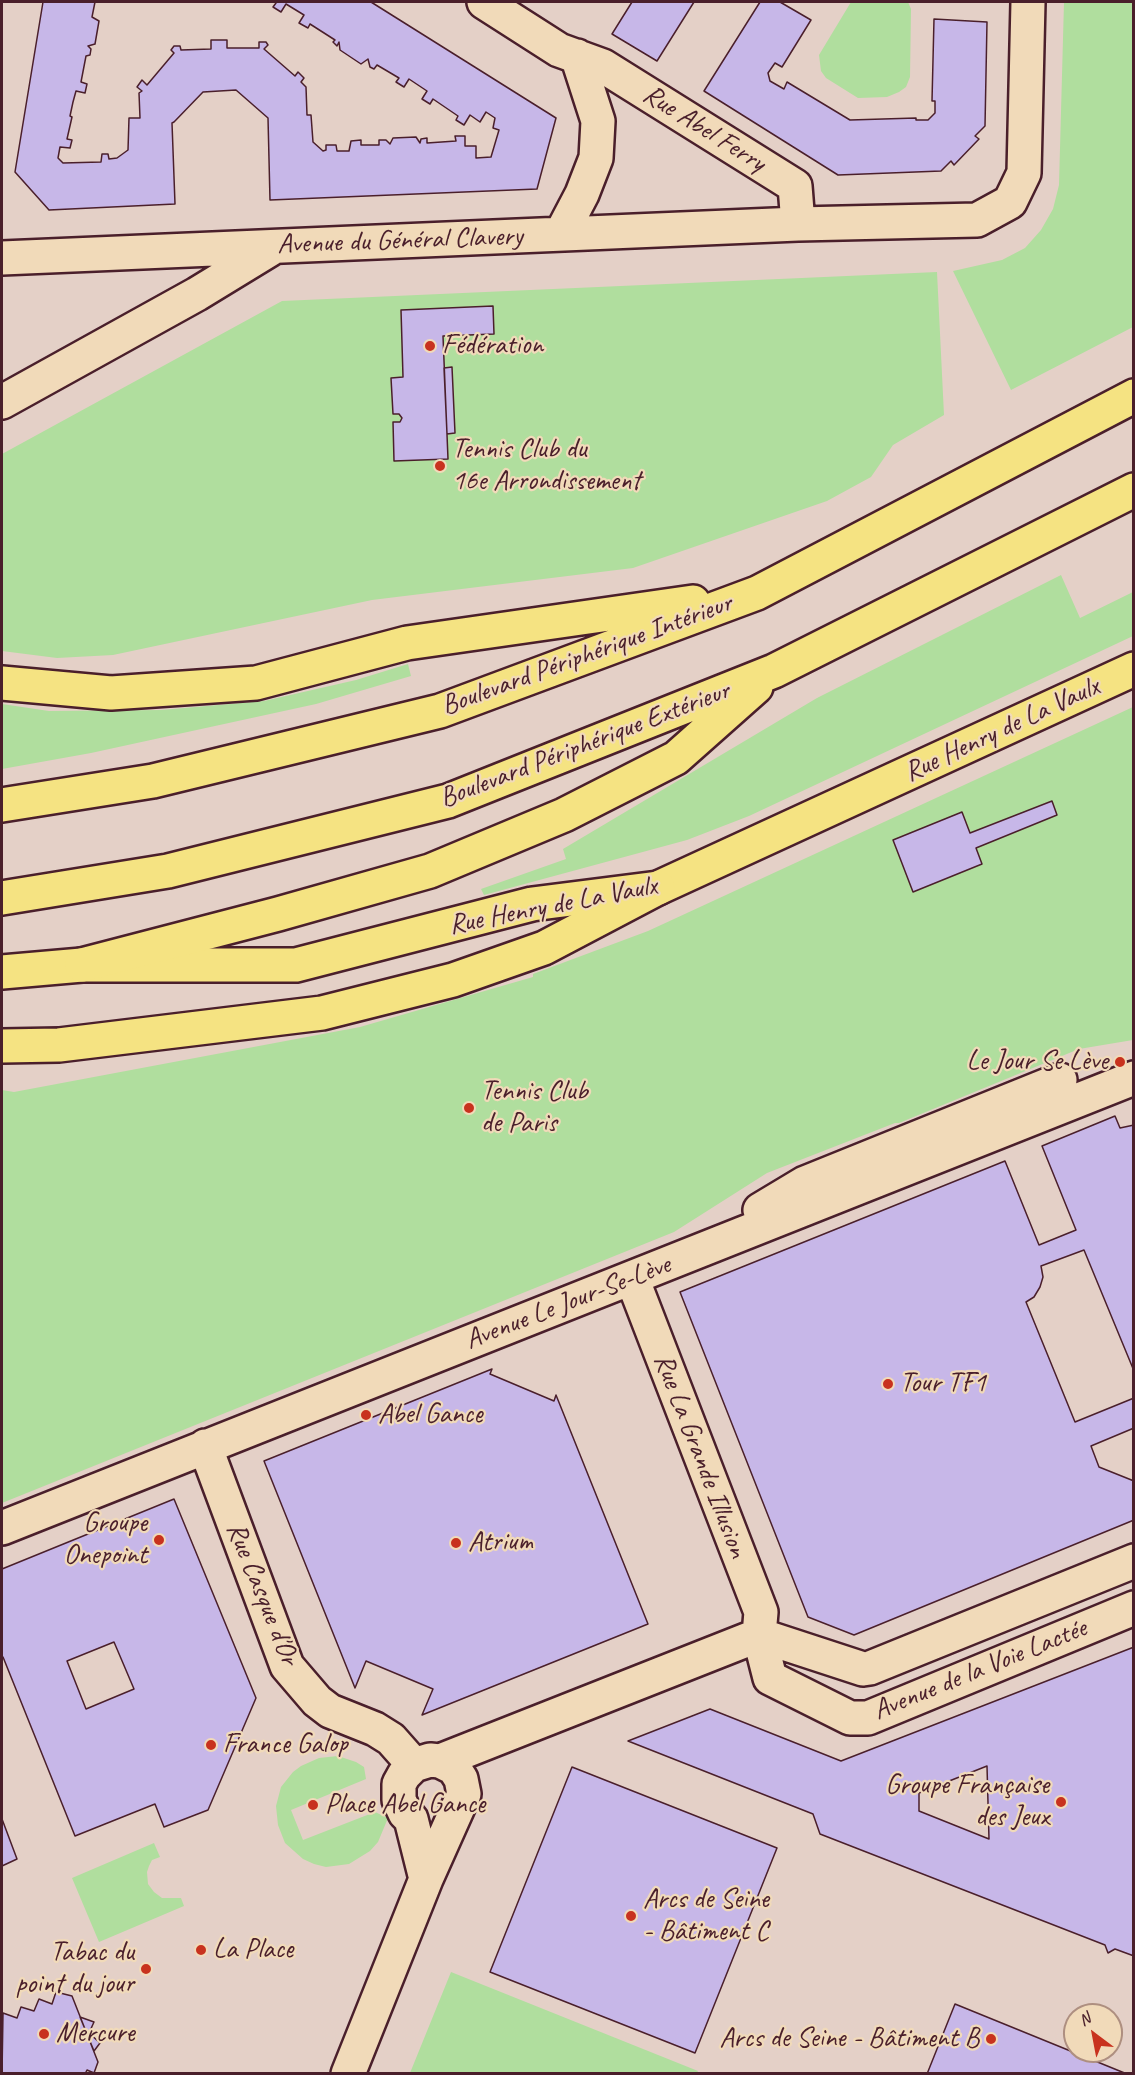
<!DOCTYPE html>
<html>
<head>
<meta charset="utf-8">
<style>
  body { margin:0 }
  #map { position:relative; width:1135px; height:2075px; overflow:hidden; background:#e4d0c7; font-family:Caveat,sans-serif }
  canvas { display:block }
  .frame { position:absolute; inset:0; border:3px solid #4a1f2b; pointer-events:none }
  .north { position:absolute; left:1063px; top:2003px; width:60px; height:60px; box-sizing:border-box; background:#f1dab9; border:2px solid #ae8f80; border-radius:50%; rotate:328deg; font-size:16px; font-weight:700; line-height:24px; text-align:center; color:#4a1f2b }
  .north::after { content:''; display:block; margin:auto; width:21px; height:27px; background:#c8321e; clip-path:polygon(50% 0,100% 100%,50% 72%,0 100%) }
</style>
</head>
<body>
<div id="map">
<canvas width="1135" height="2075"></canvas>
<div class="frame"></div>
<div class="north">N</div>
</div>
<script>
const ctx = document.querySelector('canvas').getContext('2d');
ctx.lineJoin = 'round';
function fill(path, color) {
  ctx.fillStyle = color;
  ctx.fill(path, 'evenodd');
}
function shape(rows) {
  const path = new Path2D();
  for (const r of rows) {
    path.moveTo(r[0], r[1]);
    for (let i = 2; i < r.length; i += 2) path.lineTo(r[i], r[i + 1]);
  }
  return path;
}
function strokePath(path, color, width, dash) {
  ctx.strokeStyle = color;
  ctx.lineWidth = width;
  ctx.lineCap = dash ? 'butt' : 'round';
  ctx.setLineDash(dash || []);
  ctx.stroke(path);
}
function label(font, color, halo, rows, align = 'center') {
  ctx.font = font + ' Caveat,sans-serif';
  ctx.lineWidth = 4.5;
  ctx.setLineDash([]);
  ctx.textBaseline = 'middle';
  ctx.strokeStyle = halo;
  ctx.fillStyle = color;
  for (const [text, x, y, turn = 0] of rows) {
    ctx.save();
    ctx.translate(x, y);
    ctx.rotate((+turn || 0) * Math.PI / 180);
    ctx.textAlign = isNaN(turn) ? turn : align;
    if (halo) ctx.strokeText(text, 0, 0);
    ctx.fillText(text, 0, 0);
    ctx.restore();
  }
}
fill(shape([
  [851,2,908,2,911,9,910,77,906,87,899,92,887,97,858,98,826,78,821,71,819,55],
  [1064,2,1133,2,1133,327,1011,390,953,271,1002,260,1025,248,1041,230,1053,209,1059,185],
  [937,272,944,415,893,445,871,477,827,501,633,568,372,600,113,655,57,658,2,651,2,454,282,301],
  [1061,575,1080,618,1133,592,1133,636,749,816,687,840,484,895,481,889,566,859,563,849,817,698],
  [408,664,411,676,316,704,91,753,2,769,2,704,49,711,161,710,264,701,356,680],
  [1133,707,1133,1040,1079,1049,899,1123,895,1123,767,1173,674,1232,2,1503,2,1090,14,1092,360,1027,533,977,533,974,648,931],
  [338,1756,356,1762,364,1767,366,1779,291,1810,303,1840,375,1812,388,1818,378,1842,370,1851,349,1864,326,1867,314,1864,303,1859,285,1843,278,1825,276,1806,281,1787,293,1772,301,1766,319,1758],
  [154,1843,160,1857,152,1860,149,1866,147,1872,148,1884,154,1892,162,1898,181,1898,184,1906,99,1942,72,1878],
  [451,1972,698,2071,697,2073,410,2073]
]), '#b0de9e');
const building = shape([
  [43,2,95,2,92,17,99,21,95,44,88,46,91,49,90,55,86,56,81,82,87,84,85,93,76,91,73,102,70,116,72,117,67,139,72,140,70,148,60,147,58,158,63,163,101,162,102,154,108,154,109,159,117,158,128,150,129,118,140,118,139,93,142,91,137,87,142,80,147,85,174,53,171,50,174,46,180,46,181,50,211,49,211,40,227,40,227,48,259,48,259,42,266,42,268,45,264,49,295,76,298,72,304,78,301,82,306,87,307,115,311,115,313,142,323,151,326,150,326,145,336,145,337,151,349,151,351,141,361,140,361,145,379,145,379,140,386,140,390,144,393,138,416,137,420,143,421,139,427,138,427,143,456,141,455,136,465,136,465,146,476,146,476,158,491,157,499,130,493,128,495,118,486,112,480,122,470,115,464,125,456,120,458,116,433,99,430,104,422,99,427,91,409,79,404,87,396,82,399,78,377,65,374,69,370,67,368,59,361,64,340,50,339,42,337,46,333,42,335,40,310,24,308,28,299,23,304,15,286,4,281,12,273,7,276,3,275,2,371,2,556,118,537,189,270,200,268,118,236,90,203,92,174,122,172,123,175,204,49,210,15,172,43,2],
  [632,2,694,2,657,61,612,34,632,2],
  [760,2,780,2,811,20,782,67,775,63,768,73,770,81,784,89,787,82,850,120,916,118,916,120,928,120,935,113,935,101,932,101,934,19,987,22,985,126,975,136,979,139,954,165,951,161,941,171,838,175,704,91,760,2],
  [493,306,494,334,443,336,448,459,394,461,393,422,400,422,402,418,399,414,393,414,391,378,403,377,401,310,493,306],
  [452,367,455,433,447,434,444,368,452,367],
  [1052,801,1057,815,976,848,982,864,913,892,893,840,962,812,970,833,1052,801],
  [1115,1116,1120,1128,1134,1125,1134,1371,1084,1250,1041,1266,1043,1277,1040,1287,1034,1297,1026,1302,1075,1422,1134,1398,1134,1428,1091,1446,1099,1467,1134,1481,1134,1520,854,1635,808,1617,680,1292,1005,1161,1039,1245,1076,1230,1042,1146,1115,1116],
  [492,1369,490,1374,554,1401,556,1395,648,1624,422,1715,433,1689,366,1661,355,1688,264,1461,492,1369],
  [174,1499,256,1698,208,1810,164,1827,155,1804,75,1836,3,1657,2,1658,2,1569,174,1499],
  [114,1642,134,1689,86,1709,67,1661,114,1642],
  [1134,1647,1134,1956,1115,1949,1108,1953,1105,1945,820,1834,813,1814,628,1741,710,1709,841,1761,1134,1647],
  [987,1766,989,1839,919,1811,919,1793,987,1766],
  [572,1767,777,1848,695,2053,490,1972,572,1767],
  [2,1819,17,1859,2,1866,2,1819],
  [56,1992,72,1996,98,2062,94,2073,87,2070,85,2074,2,2074,3,2013,17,2018,21,2007,34,2011,39,1999,52,2004,56,1992],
  [955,2004,1127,2074,927,2074,955,2004],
  [80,2017,94,2022,89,2033,100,2043,94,2051,80,2017]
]);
fill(building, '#c7b7e8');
strokePath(building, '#4a1f2b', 1.5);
const minor = shape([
  [484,2,559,50,603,66,795,186,798,224],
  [561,234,582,194,596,158,598,121,577,56],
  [2,258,798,224,977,220,1010,202,1024,173,1028,2],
  [2,402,197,294,274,247],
  [760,1210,805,1183,1060,1080],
  [632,1278,761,1612,759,1635,770,1678,850,1718,868,1718,1134,1608],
  [205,1446,287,1666,317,1701,330,1711,375,1729,391,1739,414,1765],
  [2,1528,1134,1078],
  [440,1761,759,1635,863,1669,870,1668,1134,1561],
  [348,2074,426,1879,464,1794,461,1779,454,1768,440,1761,430,1760,414,1765,404,1775,399,1784,399,1800,405,1813,411,1819,426,1879]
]);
const major = shape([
  [2,972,82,965,296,965,532,904,658,888,1134,669]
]);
const highway = shape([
  [2,683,111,693,256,683,407,643,693,602],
  [2,805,153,781,440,711,757,593,1134,396],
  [2,898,168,871,448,801,774,671,1134,490],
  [82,965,278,914,430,871,564,815,676,758,756,687],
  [2,1046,59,1045,322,1013,453,980,544,948,658,888]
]);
strokePath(minor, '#4a1f2b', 38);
strokePath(major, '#4a1f2b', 38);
strokePath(highway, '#4a1f2b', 38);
strokePath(minor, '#f1dab9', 33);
strokePath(major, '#f5e382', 33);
strokePath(highway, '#f5e382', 33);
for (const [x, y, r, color] of [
  [430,346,6,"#c8321e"],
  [440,466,6,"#c8321e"],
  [1120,1062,6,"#c8321e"],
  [469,1108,6,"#c8321e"],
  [888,1384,6,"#c8321e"],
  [366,1415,6,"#c8321e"],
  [159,1540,6,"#c8321e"],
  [456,1543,6,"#c8321e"],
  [211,1745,6,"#c8321e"],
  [1061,1802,6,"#c8321e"],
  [313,1805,6,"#c8321e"],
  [631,1916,6,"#c8321e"],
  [201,1950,6,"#c8321e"],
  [146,1969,6,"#c8321e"],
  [44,2034,6,"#c8321e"],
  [991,2039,6,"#c8321e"]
]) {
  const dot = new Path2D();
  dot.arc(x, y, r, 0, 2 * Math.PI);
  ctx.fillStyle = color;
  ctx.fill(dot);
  strokePath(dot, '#f1dab9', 2);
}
label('28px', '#4a1f2b', '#f1dab9', [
  ["Rue Abel Ferry",704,129,32],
  ["Avenue du Général Clavery",400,241,-2],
  ["Boulevard Périphérique Intérieur",587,655,-20],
  ["Rue Henry de La Vaulx",1002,730,-25],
  ["Boulevard Périphérique Extérieur",585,745,-21],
  ["Rue Henry de La Vaulx",553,906,-11],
  ["Avenue Le Jour-Se-Lève",568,1303,-21],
  ["Rue La Grande Illusion",700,1456,69],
  ["Rue Casque d'Or",262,1594,68],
  ["Avenue de la Voie Lactée",980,1670,-22]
]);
label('28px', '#4a1f2b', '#f1dab9', [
  ["Fédération",442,346],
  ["Tennis Club du",452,450],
  ["16e Arrondissement",452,482],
  ["Le Jour Se Lève",1108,1062,"right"],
  ["Tennis Club",481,1092],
  ["de Paris",481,1124],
  ["Tour TF1",900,1384],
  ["Abel Gance",378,1415],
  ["Groupe",147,1524,"right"],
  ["Onepoint",147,1556,"right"],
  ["Atrium",468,1543],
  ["France Galop",223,1745],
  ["Groupe Française",1049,1786,"right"],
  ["des Jeux",1049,1818,"right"],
  ["Place Abel Gance",325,1805],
  ["Arcs de Seine",643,1900],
  ["- Bâtiment C",643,1932],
  ["La Place",213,1950],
  ["Tabac du",134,1953,"right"],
  ["point du jour",134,1985,"right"],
  ["Mercure",56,2034],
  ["Arcs de Seine - Bâtiment B",979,2039,"right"]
], 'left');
</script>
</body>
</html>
